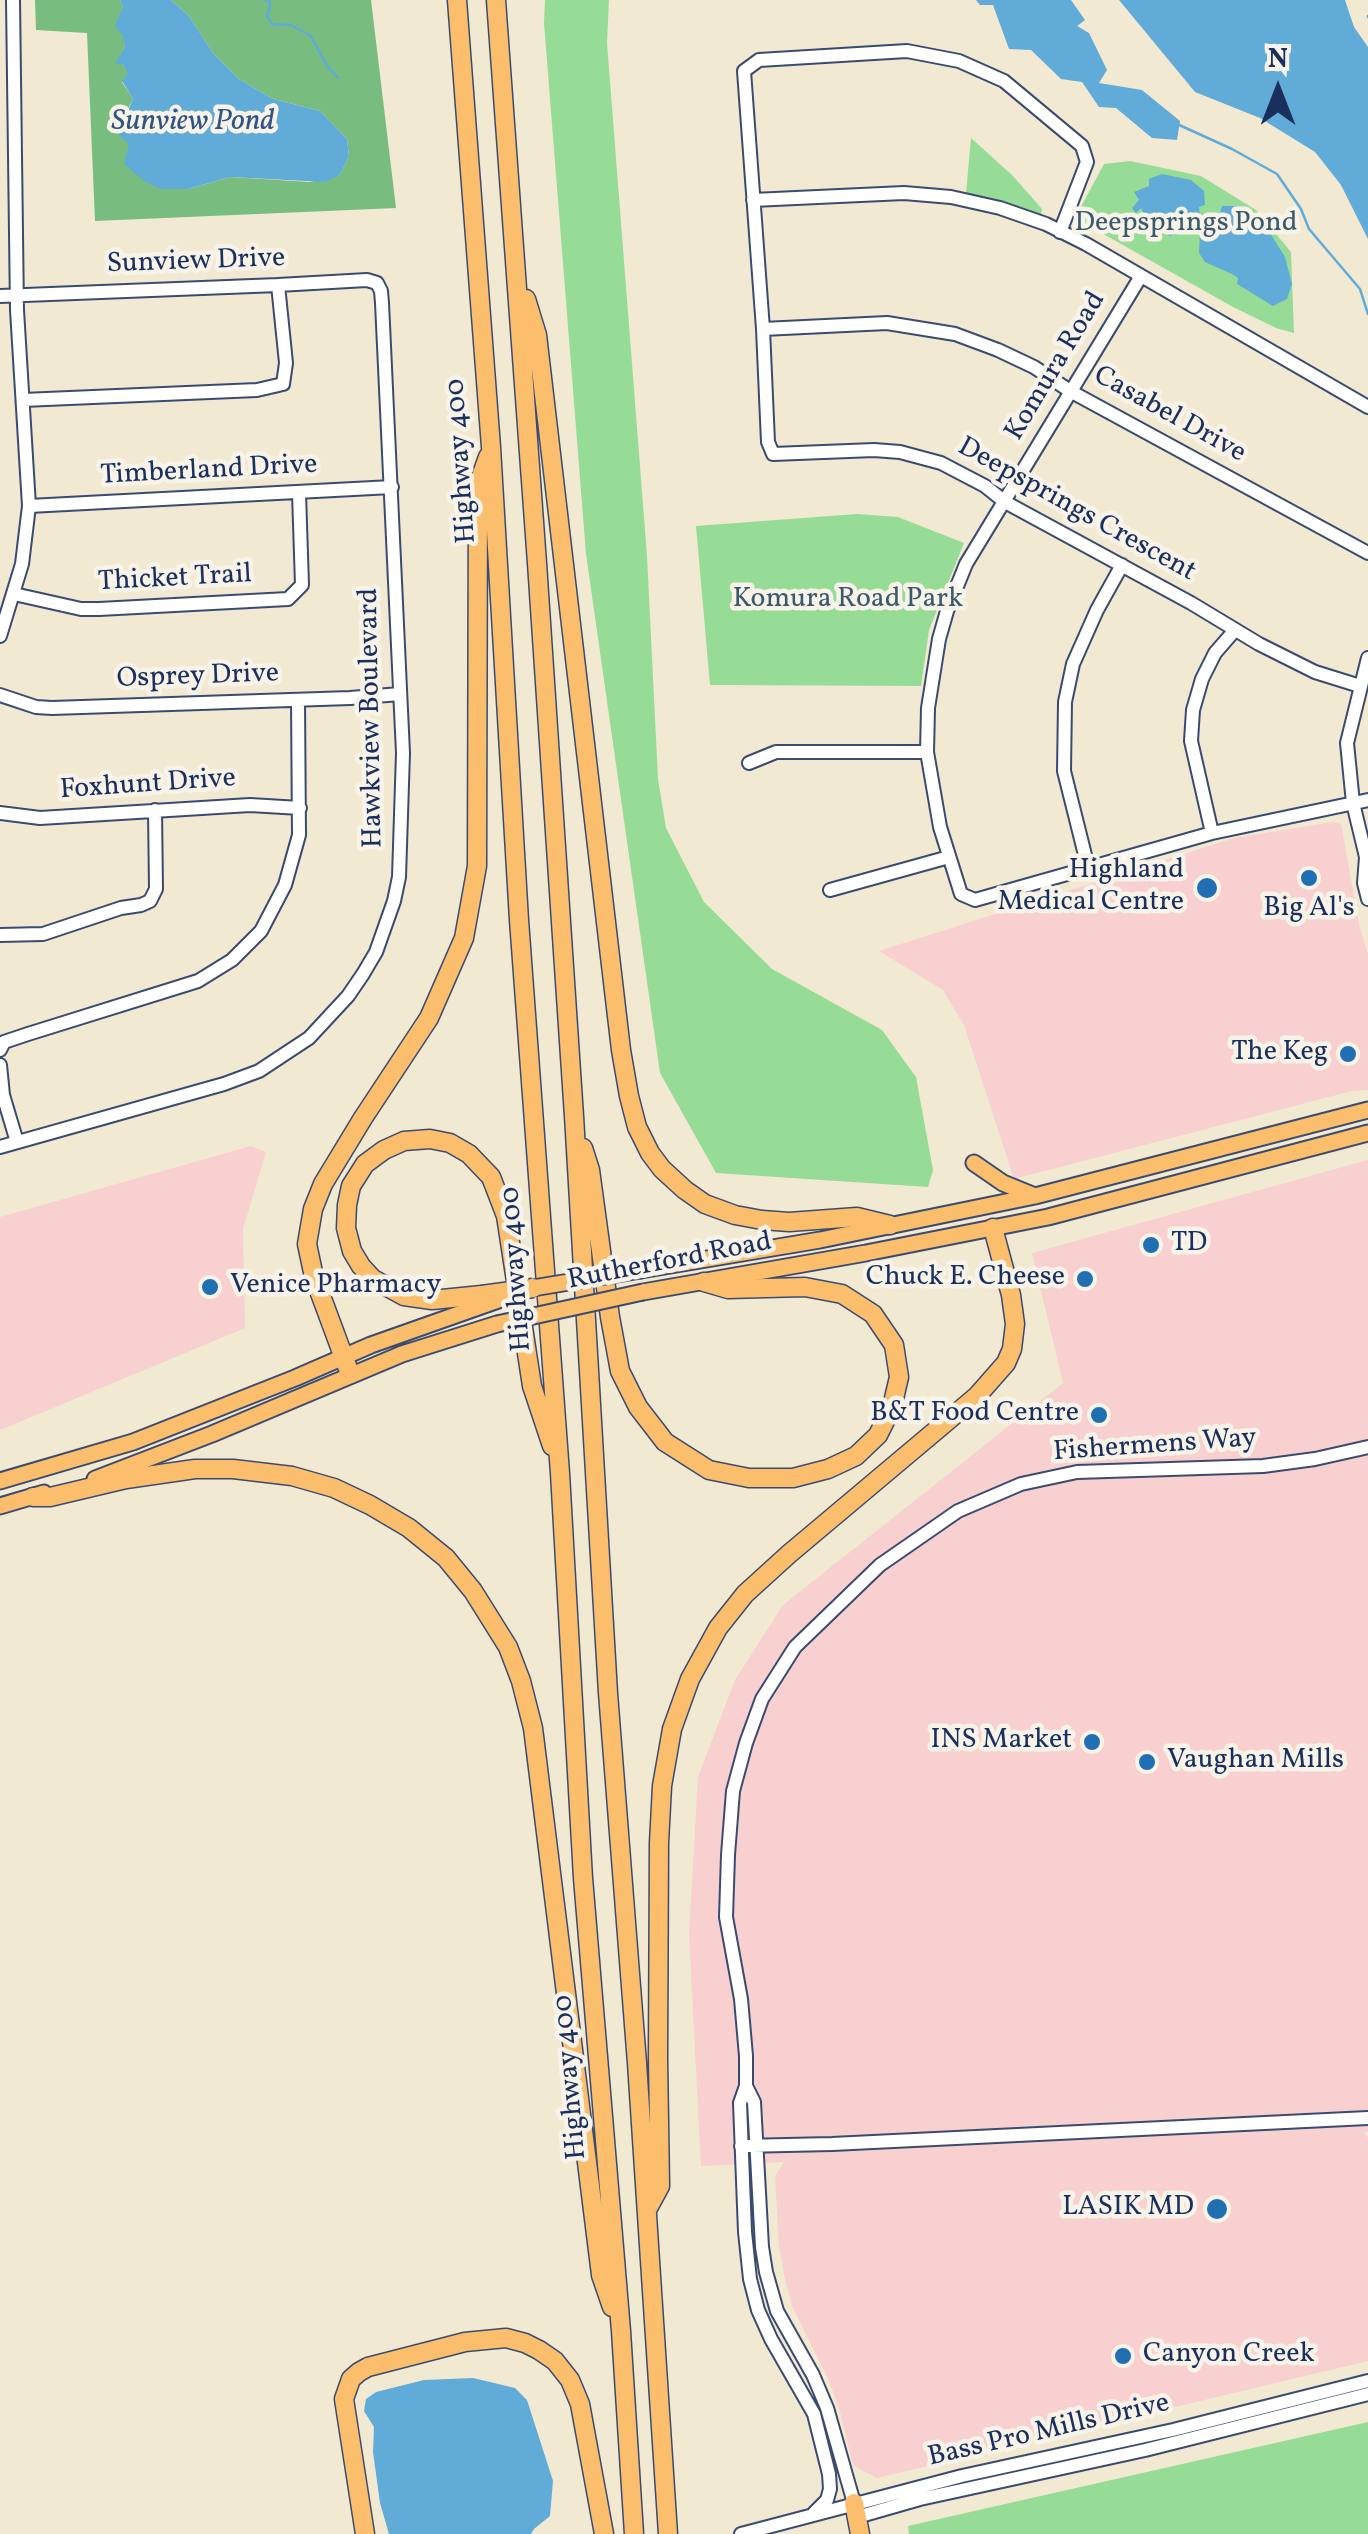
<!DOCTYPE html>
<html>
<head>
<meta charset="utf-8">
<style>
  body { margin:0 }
  #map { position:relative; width:1368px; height:2534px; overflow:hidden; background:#f2e9d3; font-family:Vollkorn,serif }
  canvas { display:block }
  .north { position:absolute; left:1228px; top:40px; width:100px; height:100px; -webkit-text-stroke:8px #f7f3e8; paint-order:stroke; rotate:0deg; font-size:28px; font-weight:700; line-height:40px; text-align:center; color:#1b2f5e }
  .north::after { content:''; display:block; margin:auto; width:35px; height:45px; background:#1b2f5e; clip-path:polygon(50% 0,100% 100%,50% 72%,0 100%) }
</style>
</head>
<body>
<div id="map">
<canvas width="1368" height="2534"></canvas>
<div class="north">N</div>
</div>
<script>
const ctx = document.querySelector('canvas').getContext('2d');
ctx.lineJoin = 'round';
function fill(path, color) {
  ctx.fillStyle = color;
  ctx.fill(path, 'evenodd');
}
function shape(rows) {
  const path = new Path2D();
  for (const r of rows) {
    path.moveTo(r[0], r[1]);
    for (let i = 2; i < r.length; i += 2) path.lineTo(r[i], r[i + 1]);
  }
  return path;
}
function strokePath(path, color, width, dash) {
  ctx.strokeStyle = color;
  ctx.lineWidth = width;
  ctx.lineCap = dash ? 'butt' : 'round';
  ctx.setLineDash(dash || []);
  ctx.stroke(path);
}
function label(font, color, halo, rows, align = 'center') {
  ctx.font = font + ' Vollkorn,serif';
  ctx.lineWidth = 9;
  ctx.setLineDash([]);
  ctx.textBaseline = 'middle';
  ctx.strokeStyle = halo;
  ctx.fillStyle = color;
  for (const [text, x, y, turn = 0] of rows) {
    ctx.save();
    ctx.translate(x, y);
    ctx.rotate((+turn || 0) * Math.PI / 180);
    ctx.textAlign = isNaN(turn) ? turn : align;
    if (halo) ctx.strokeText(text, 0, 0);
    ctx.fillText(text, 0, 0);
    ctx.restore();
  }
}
fill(shape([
  [1333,822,1341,824,1359,924,1368,955,1368,1090,1352,1091,1014,1179,964,1025,943,990,879,951,1234,838],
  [251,1146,266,1152,243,1229,245,1328,0,1430,0,1217],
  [1368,1160,1368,2132,1364,2132,1368,2138,1368,2361,877,2478,853,2465,839,2408,829,2381,792,2306,785,2279,779,2246,775,2176,784,2162,701,2166,689,1934,698,1777,735,1680,783,1605,1063,1383,1032,1253]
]), '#f7d0cf');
fill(shape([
  [545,0,609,0,607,43,647,556,658,779,666,828,704,902,772,969,882,1030,916,1077,933,1170,928,1187,716,1173,660,1073,586,554,544,23],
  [971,138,1013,176,1042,209,1041,215,1007,202,966,193],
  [1130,161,1201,176,1256,210,1291,252,1294,333,1276,328,1233,307,1075,218,1104,164],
  [857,514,898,517,964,543,929,630,921,686,710,685,696,526],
  [1368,2422,1368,2534,909,2534,908,2526]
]), '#96dc96');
fill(shape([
  [35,0,120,0,123,7,125,47,116,64,123,64,129,74,122,82,133,99,123,119,188,189,230,177,310,182,340,175,349,156,347,139,320,111,273,99,239,79,213,53,189,16,171,0,371,0,396,208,95,221,87,33,36,30]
]), '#78bc7f');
fill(shape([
  [120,0,171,0,189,16,213,53,239,79,273,99,320,111,347,139,349,156,340,175,325,182,230,177,188,189,161,189,144,181,124,164,129,144,118,134,133,99,122,81,128,74,123,64,115,64,125,47,123,36,115,26,123,7],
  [976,0,1071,0,1085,20,1077,26,1089,33,1107,70,1099,83,1142,90,1180,121,1177,140,1152,138,1116,108,1099,107,1082,82,1061,79,1031,50,1009,49,993,5,980,5],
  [1119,0,1345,0,1354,27,1368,47,1368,239,1341,185,1315,152,1260,118,1195,92],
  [1162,174,1191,180,1204,191,1205,205,1199,207,1200,215,1220,213,1222,206,1236,206,1267,228,1285,257,1292,284,1287,299,1273,306,1237,284,1238,278,1232,274,1205,262,1199,253,1200,232,1207,231,1207,223,1195,221,1187,231,1170,236,1154,228,1146,220,1141,208,1136,213,1132,208,1139,200,1134,192,1149,186,1149,179],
  [473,2378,515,2388,527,2400,553,2481,550,2516,534,2529,531,2534,389,2534,380,2503,373,2452,374,2427,364,2411,366,2399,376,2392,424,2380]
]), '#61abd9');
strokePath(shape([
  [264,0,269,0,270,7,267,16,272,24,291,25,311,36,327,66,338,78],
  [1368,16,1368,17],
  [1177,124,1232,149,1277,174,1301,209,1309,229,1360,289,1368,314]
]), '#61abd9', 2.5);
const minor = shape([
  [753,200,904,193,951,197,1000,208,1046,224,1086,244,1368,407],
  [1060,232,1087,162,1082,146,1004,81,959,61,907,51,759,60,744,71,763,329,768,442,773,454,874,450,900,452,941,463,985,486,1005,502,1191,603,1259,644,1315,672,1360,686],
  [1141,276,966,564,947,611,939,639,928,708,927,752,940,827,961,894,975,900,1212,833,1368,800],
  [0,296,278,285,367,280,377,283,381,291,382,303,403,753,399,877,394,901,376,952,363,974,348,996,309,1038,259,1071,224,1084,0,1147],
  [763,329,887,323,955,334,998,350,1034,367,1070,391,1368,553],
  [23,400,257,390,283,384,286,363,278,285],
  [29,506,392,487],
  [14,594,81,609,99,609,288,599,302,585,299,493],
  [0,636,22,564,29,506,17,310,13,0],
  [1368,658,1347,743,1353,803,1366,857,1364,883,1368,899],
  [0,695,36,707,52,708,350,698,400,694],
  [749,763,776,752,927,752],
  [0,813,40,818,250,805,300,808],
  [1212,833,1191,741,1193,710,1202,679,1215,653,1235,630],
  [1088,867,1064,771,1065,702,1073,664,1097,610,1122,565],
  [830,890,949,857],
  [0,935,43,934,121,908,141,905,150,901,156,889,155,810],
  [0,1050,4,1042,28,1034,198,981,232,960,261,931,285,885,299,835,298,700],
  [0,1065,3,1095,17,1142],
  [746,2086,754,2102,762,2247,766,2272,777,2311,813,2375,827,2408,854,2503],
  [741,2146,832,2144,1368,2118],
  [814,2513,827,2500,830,2489,829,2474,814,2414,771,2339,758,2310,750,2279,745,2232,740,2103,746,2086,746,2056,741,1999,726,1917,728,1855,733,1791,746,1743,762,1699,795,1647,880,1565,958,1511,1021,1484,1077,1472,1263,1466,1315,1459,1368,1447],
  [857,2517,920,2499,1145,2450,1368,2394],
  [741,2534,962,2476,1173,2430,1368,2381]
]);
const major = shape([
  [974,1163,1003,1183,1035,1196],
  [641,1270,820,1240,1035,1196,1368,1110],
  [643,1292,866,1253,1048,1217,1368,1133],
  [95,1479,212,1434,402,1354,497,1324],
  [0,1481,133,1442,295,1378,371,1345,487,1304],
  [0,1506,44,1493]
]);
const highway = shape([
  [457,0,491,447,519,920,560,1473,583,1878,621,2331,634,2534],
  [496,0,537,563,574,1116,608,1693,637,2063,668,2534],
  [526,299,537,335,621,1050,629,1096,637,1127,650,1153,662,1169,685,1190,705,1204,735,1215,762,1220,789,1222,857,1217,890,1225],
  [583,1148,590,1170,610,1317,620,1371,638,1407,665,1442,709,1470,749,1478,793,1478,828,1469,856,1456,878,1435,892,1407,899,1377,894,1345,873,1314,842,1294,805,1287,728,1289,704,1282],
  [482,1295,432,1300,404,1296,373,1279,361,1266,352,1251,346,1228,347,1205,351,1186,365,1164,384,1150,404,1141,430,1139,450,1143,469,1154,491,1177,506,1216,532,1386,552,1446],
  [350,1374,314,1277,307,1244,313,1209,323,1184,363,1118,429,1018,464,938,477,866,478,485,488,457],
  [33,1497,50,1497,126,1479,195,1469,233,1469,292,1476,334,1488,370,1505,409,1528,446,1558,473,1591,508,1647,521,1681,533,1728,601,2275,612,2307],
  [647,2210,660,2186,658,2058,659,1843,662,1786,672,1729,690,1679,718,1628,745,1594,789,1554,977,1396,1006,1363,1012,1349,1015,1324,1011,1295,993,1228],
  [854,2503,860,2534],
  [365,2534,344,2399,351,2379,359,2372,368,2367,465,2342,506,2338,525,2343,539,2350,555,2361,570,2380,580,2404,604,2534]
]);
strokePath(minor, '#3b4b70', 16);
strokePath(major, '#3b4b70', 19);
strokePath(highway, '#3b4b70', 21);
strokePath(minor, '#fff', 12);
strokePath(major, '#fabe6d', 15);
strokePath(highway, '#fabe6d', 18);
const majorBridge = shape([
  [487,1304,533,1288,641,1270],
  [497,1324,643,1292]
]);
const highwayBridge = shape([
  [482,1295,533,1288]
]);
strokePath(majorBridge, '#3b4b70', 19, []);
strokePath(highwayBridge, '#3b4b70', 21, []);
strokePath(majorBridge, '#fabe6d', 15);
strokePath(highwayBridge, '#fabe6d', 18);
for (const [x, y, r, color] of [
  [1309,878,10,"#1f6fb2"],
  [1207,888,12,"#1f6fb2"],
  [1348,1054,10,"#1f6fb2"],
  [1151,1245,10,"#1f6fb2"],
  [1085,1279,10,"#1f6fb2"],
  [210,1287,10,"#1f6fb2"],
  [1099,1415,10,"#1f6fb2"],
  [1092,1742,10,"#1f6fb2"],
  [1147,1762,10,"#1f6fb2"],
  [1217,2209,12,"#1f6fb2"],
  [1123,2356,10,"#1f6fb2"]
]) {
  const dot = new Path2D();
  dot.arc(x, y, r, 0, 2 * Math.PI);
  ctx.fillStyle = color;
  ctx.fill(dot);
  strokePath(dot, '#f7f3e8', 4);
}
label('28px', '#3a5a6c', '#f7f3e8', [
  ["Deepsprings Pond",1186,225],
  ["Komura Road Park",848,601]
]);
label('28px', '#1b2f5e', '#f7f3e8', [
  ["Sunview Drive",196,263,-2],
  ["Komura Road",1057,367,-59],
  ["Casabel Drive",1169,416,29],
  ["Highway 400",463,461,-94],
  ["Timberland Drive",209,472,-3],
  ["Deepsprings Crescent",1076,511,29],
  ["Thicket Trail",175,580,-3],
  ["Osprey Drive",198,678,-2],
  ["Hawkview Boulevard",373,718,-91],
  ["Foxhunt Drive",148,786,-4],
  ["Rutherford Road",670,1263,-11],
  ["Highway 400",518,1269,-94],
  ["Fishermens Way",1155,1447,-4],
  ["Highway 400",572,2077,-95],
  ["Bass Pro Mills Drive",1049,2432,-13]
]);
label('28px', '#1b2f5e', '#f7f3e8', [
  ["Highland",1184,872],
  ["Medical Centre",1184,904],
  ["Big Al's",1309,910,"center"],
  ["The Keg",1328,1054],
  ["TD",1171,1245,"left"],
  ["Chuck E. Cheese",1065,1279],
  ["Venice Pharmacy",230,1287,"left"],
  ["B&T Food Centre",1079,1415],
  ["INS Market",1072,1742],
  ["Vaughan Mills",1167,1762,"left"],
  ["LASIK MD",1194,2209],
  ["Canyon Creek",1143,2356,"left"]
], 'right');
label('italic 30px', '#305483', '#f7f3e8', [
  ["Sunview Pond",193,123]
]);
</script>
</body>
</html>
